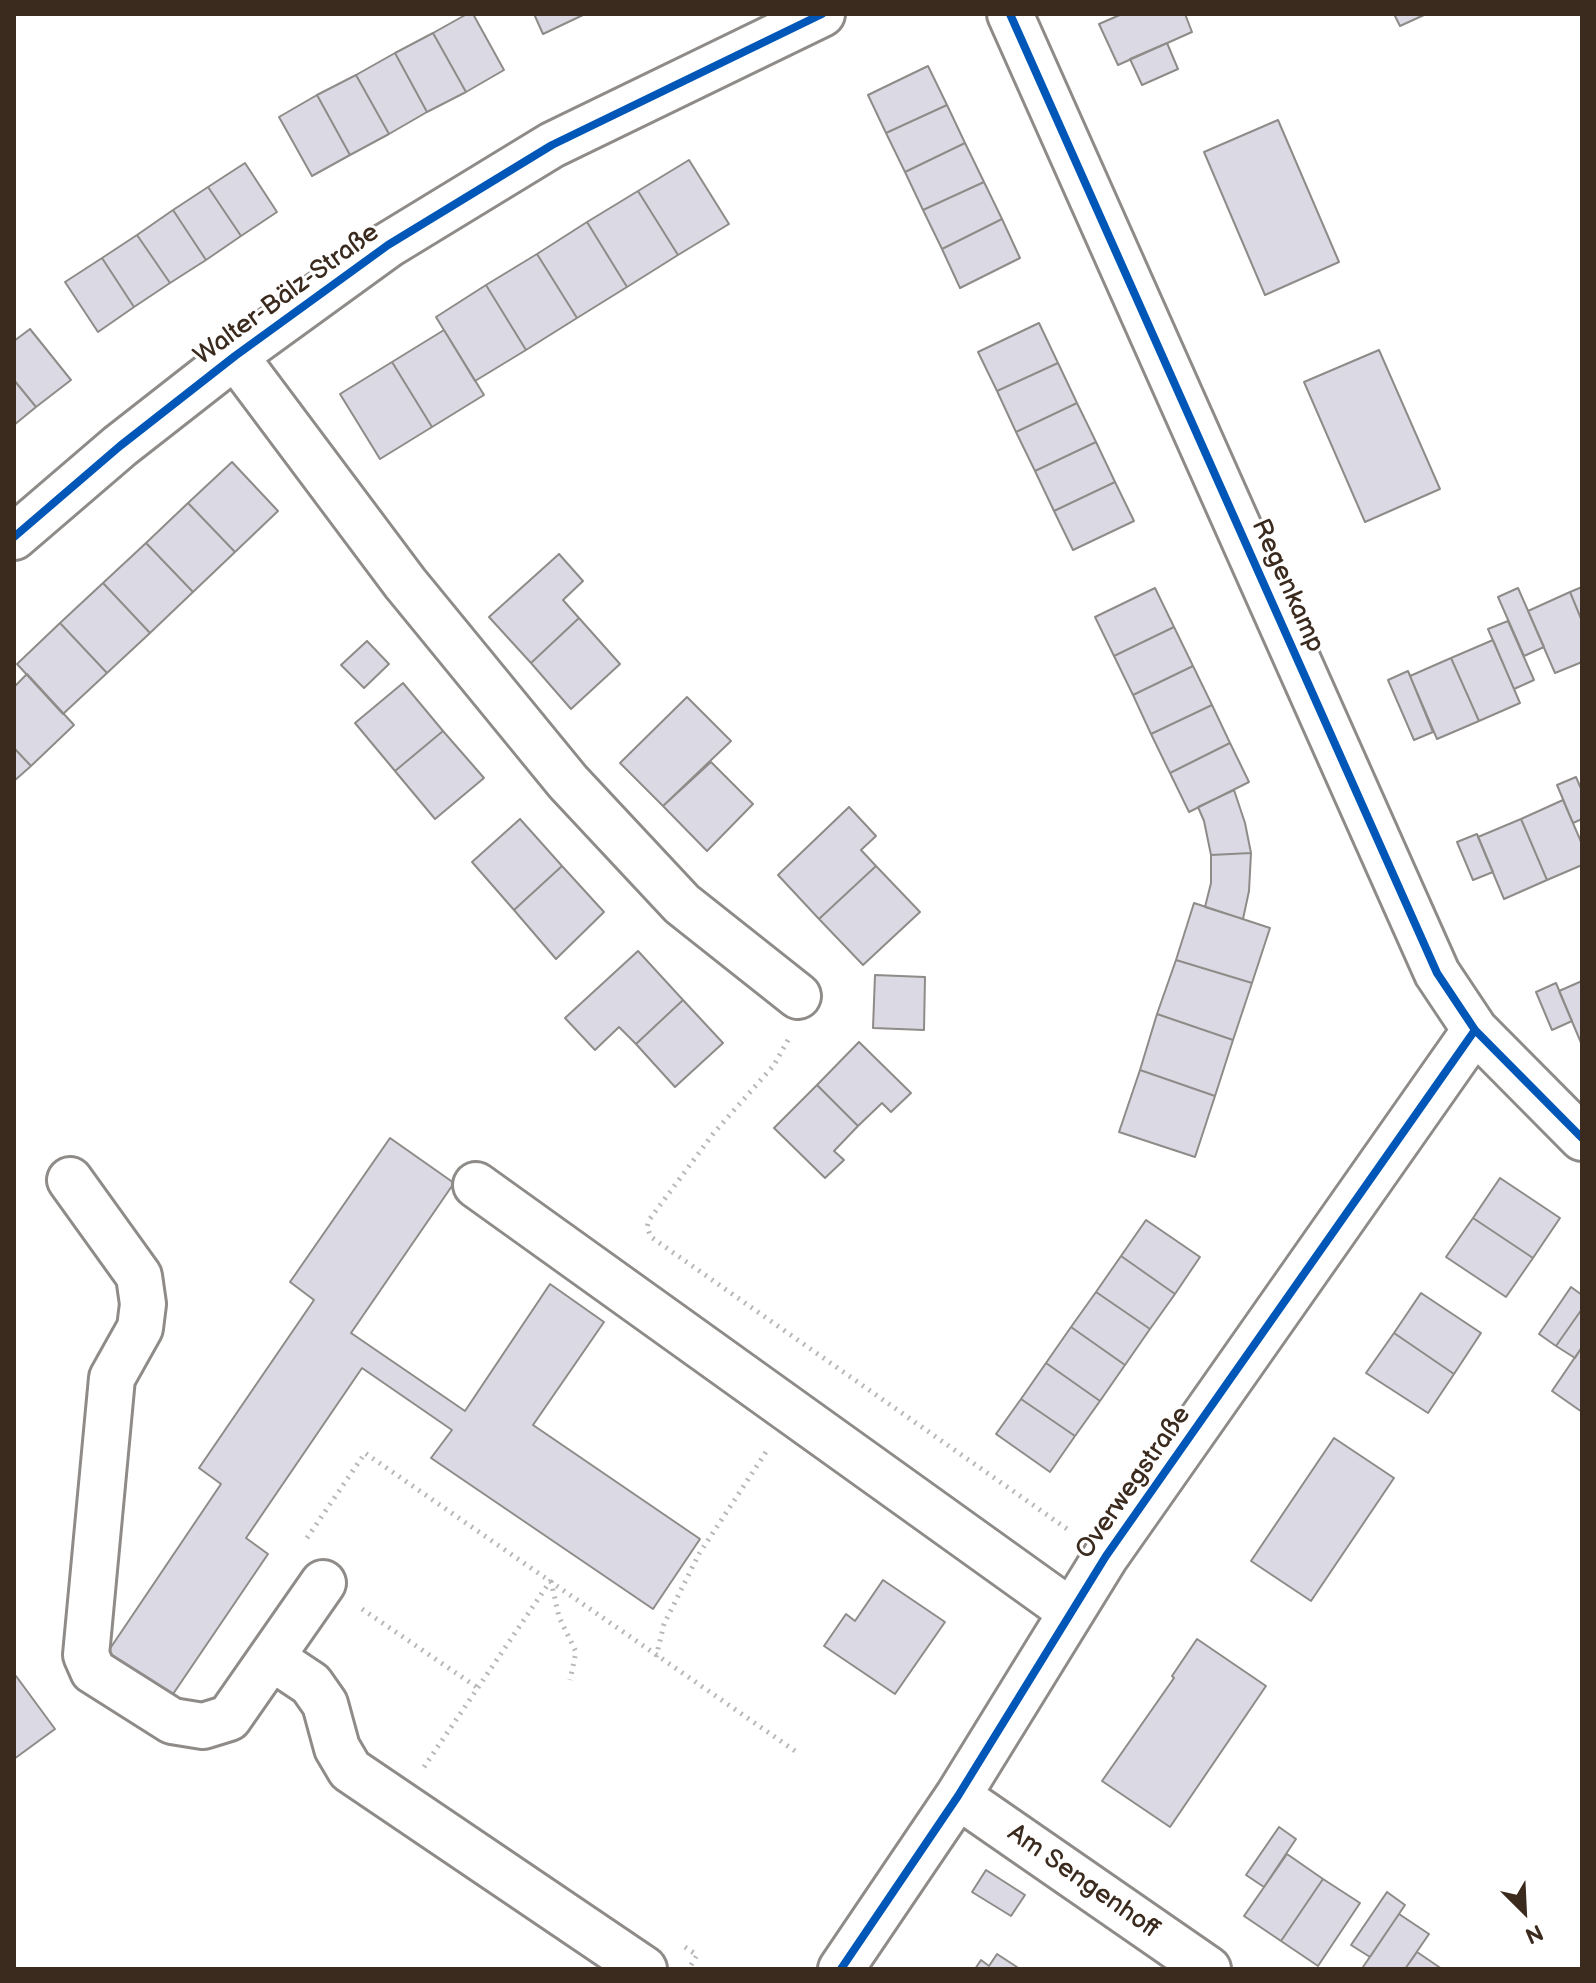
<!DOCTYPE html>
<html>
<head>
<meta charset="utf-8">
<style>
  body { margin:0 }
  #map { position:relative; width:1596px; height:1983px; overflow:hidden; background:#fff; font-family:"Balsamiq Sans",sans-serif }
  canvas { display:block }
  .frame { position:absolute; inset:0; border:16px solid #3b2a1e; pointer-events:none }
  .north { position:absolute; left:1484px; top:1871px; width:80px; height:80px; -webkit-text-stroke:6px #fff; paint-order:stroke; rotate:156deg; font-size:22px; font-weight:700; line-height:32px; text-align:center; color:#3b2a1e }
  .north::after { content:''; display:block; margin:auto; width:28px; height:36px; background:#3b2a1e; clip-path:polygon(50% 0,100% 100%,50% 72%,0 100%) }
</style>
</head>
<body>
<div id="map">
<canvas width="1596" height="1983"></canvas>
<div class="frame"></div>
<div class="north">N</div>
</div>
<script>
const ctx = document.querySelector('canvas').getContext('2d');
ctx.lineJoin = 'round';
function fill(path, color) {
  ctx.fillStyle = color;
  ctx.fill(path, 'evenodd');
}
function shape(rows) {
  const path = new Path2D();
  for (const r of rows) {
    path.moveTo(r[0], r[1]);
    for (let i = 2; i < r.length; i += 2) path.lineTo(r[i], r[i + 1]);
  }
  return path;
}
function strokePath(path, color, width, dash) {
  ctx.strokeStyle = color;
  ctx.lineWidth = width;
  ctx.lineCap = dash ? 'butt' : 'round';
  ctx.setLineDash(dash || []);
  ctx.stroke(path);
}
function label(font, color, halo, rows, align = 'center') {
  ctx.font = font + ' "Balsamiq Sans",sans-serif';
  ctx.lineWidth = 6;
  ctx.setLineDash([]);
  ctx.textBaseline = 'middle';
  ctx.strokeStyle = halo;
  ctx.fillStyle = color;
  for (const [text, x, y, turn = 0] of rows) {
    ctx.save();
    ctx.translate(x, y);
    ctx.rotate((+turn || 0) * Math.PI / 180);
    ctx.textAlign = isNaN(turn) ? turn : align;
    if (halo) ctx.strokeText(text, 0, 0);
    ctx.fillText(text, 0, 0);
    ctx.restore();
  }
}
const building = shape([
  [467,14,473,14,504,70,466,92,433,33,467,14],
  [534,14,582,14,583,15,543,34,534,14],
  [1122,14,1185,14,1192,32,1118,65,1099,24,1122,14],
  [1394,14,1424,14,1424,15,1400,26,1394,14],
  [433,33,466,92,427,112,395,53,433,33],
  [1167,43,1178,69,1142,85,1130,59,1167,43],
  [395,53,427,112,389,134,356,75,395,53],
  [928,66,947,105,886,133,868,95,928,66],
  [356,75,389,134,350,155,317,95,356,75],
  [317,95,350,155,312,176,279,117,317,95],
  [947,105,965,143,905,172,886,133,947,105],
  [1278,120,1339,262,1265,295,1204,152,1278,120],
  [965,143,984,182,923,210,905,172,965,143],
  [689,160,729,224,678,255,638,191,689,160],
  [245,163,277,212,241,236,208,187,245,163],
  [984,182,1002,219,942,249,923,210,984,182],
  [208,187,241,236,206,260,173,210,208,187],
  [638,191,678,255,627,287,587,222,638,191],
  [173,210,206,260,170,283,137,235,173,210],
  [1002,219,1020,258,960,288,942,249,1002,219],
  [587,222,627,287,577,318,537,254,587,222],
  [137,235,170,283,134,307,102,258,137,235],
  [537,254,577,318,526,350,486,285,537,254],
  [102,258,134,307,98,332,65,282,102,258],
  [486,285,526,350,475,381,436,317,486,285],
  [1039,323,1058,363,997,391,978,352,1039,323],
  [30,329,71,380,36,407,14,380,14,341,30,329],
  [444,330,484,395,432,427,392,362,444,330],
  [1379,350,1440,489,1365,522,1304,382,1379,350],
  [392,362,432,427,380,459,340,394,392,362],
  [1058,363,1077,403,1016,432,997,391,1058,363],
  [14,380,36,407,14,425,14,380],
  [1077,403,1096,442,1035,471,1016,432,1077,403],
  [1096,442,1115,482,1054,511,1035,471,1096,442],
  [232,462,278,511,235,552,188,503,232,462],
  [1115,482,1134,521,1073,550,1054,511,1115,482],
  [188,503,235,552,193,592,146,543,188,503],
  [146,543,193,592,150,633,103,583,146,543],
  [559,554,583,581,563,600,579,618,531,663,489,617,559,554],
  [103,583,150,633,107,673,60,623,103,583],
  [1582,587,1582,621,1570,592,1582,587],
  [1155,588,1174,627,1114,656,1095,617,1155,588],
  [1518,588,1544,647,1524,656,1498,597,1518,588],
  [1570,592,1582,621,1582,662,1555,673,1528,611,1570,592],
  [579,618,620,664,571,709,531,663,579,618],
  [1508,621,1534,680,1514,689,1488,629,1508,621],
  [60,623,107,673,63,714,17,664,60,623],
  [1174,627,1193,666,1133,695,1114,656,1174,627],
  [1493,640,1520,703,1479,721,1451,658,1493,640],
  [367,641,389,664,364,688,341,665,367,641],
  [1451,658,1479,721,1437,739,1410,676,1451,658],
  [1193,666,1212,705,1151,734,1133,695,1193,666],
  [1408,671,1433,732,1414,740,1388,680,1408,671],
  [27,674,74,725,31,766,14,748,14,687,27,674],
  [403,683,443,731,395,771,355,723,403,683],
  [687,697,731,741,663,806,620,763,687,697],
  [1212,705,1230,743,1170,773,1151,734,1212,705],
  [443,731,484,778,435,819,395,771,443,731],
  [1230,743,1249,782,1189,812,1170,773,1230,743],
  [14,748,31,766,14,781,14,748],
  [711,762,753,804,707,851,663,806,711,762],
  [1576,777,1582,791,1582,819,1573,823,1557,785,1576,777],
  [1234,790,1245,823,1251,853,1211,855,1204,821,1198,807,1234,790],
  [1563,800,1582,844,1582,865,1547,880,1521,819,1563,800],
  [849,807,876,836,861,850,876,866,819,919,778,875,849,807],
  [520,819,562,866,514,910,472,862,520,819],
  [1521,819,1547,880,1504,899,1478,837,1521,819],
  [1477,834,1493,872,1473,880,1457,842,1477,834],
  [1251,853,1249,891,1243,919,1205,907,1211,883,1211,855,1251,853],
  [562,866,604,912,556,959,514,910,562,866],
  [876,866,920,912,863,965,819,919,876,866],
  [1194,903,1270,928,1252,983,1176,960,1194,903],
  [638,951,683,1000,636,1044,619,1027,595,1050,565,1018,638,951],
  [1176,960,1252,983,1233,1040,1157,1014,1176,960],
  [875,975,925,977,924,1030,873,1028,875,975],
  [1582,981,1582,1045,1559,991,1582,981],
  [1556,983,1572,1021,1552,1030,1536,992,1556,983],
  [683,1000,723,1043,675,1087,636,1044,683,1000],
  [1157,1014,1233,1040,1215,1096,1140,1070,1157,1014],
  [859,1042,911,1093,891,1112,882,1103,858,1126,817,1085,859,1042],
  [1140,1070,1215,1096,1195,1157,1119,1132,1140,1070],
  [817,1085,858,1126,834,1151,844,1160,825,1178,774,1128,817,1085],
  [390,1138,454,1183,351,1333,465,1411,550,1284,604,1322,533,1425,700,1539,653,1609,431,1458,452,1430,362,1368,246,1538,268,1554,169,1700,105,1656,221,1484,199,1468,314,1300,290,1282,390,1138],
  [1500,1178,1560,1218,1533,1258,1473,1218,1500,1178],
  [1473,1218,1533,1258,1506,1297,1446,1257,1473,1218],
  [1146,1220,1200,1257,1175,1294,1121,1256,1146,1220],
  [1121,1256,1175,1294,1150,1329,1096,1292,1121,1256],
  [1571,1287,1582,1295,1582,1309,1556,1346,1539,1334,1571,1287],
  [1096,1292,1150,1329,1125,1365,1071,1327,1096,1292],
  [1421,1293,1481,1333,1454,1374,1394,1333,1421,1293],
  [1582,1309,1582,1347,1575,1358,1556,1346,1582,1309],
  [1071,1327,1125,1365,1100,1401,1046,1363,1071,1327],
  [1394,1333,1454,1374,1428,1413,1366,1373,1394,1333],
  [1582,1347,1582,1412,1552,1391,1582,1347],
  [1046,1363,1100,1401,1075,1436,1021,1399,1046,1363],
  [1021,1399,1075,1436,1050,1472,996,1434,1021,1399],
  [1334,1438,1394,1478,1311,1601,1251,1561,1334,1438],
  [883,1580,945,1622,895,1694,824,1646,846,1614,855,1621,883,1580],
  [1197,1639,1266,1686,1170,1827,1102,1781,1174,1678,1172,1676,1197,1639],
  [16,1676,55,1729,14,1759,14,1677,16,1676],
  [1279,1827,1296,1839,1264,1887,1246,1875,1279,1827],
  [1287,1854,1323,1879,1281,1941,1244,1916,1287,1854],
  [986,1870,1025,1895,1011,1916,972,1892,986,1870],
  [1323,1879,1360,1903,1318,1966,1281,1941,1323,1879],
  [1387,1892,1405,1905,1370,1957,1351,1945,1387,1892],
  [1399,1914,1429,1934,1405,1969,1366,1969,1363,1967,1399,1914],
  [1417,1952,1442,1969,1405,1969,1417,1952],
  [997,1954,1020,1969,975,1969,981,1960,989,1966,997,1954]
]);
fill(building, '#dbdae4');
strokePath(building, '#8e8b88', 2);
const minor = shape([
  [1010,14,1437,973,1475,1030,1582,1138],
  [235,356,405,583,568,782,682,904,798,996],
  [14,537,120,446,235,356,388,245,552,145,822,14],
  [70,1180,139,1276,143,1304,140,1328,112,1378,86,1655,93,1671,172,1721,203,1726,229,1718,323,1583],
  [476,1185,1070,1611],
  [272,1658,311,1684,325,1704,337,1748,350,1770,644,1969],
  [958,1796,1208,1969],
  [841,1969,958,1796,1106,1556,1475,1030]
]);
strokePath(minor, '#8e8b88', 50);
strokePath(shape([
  [788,1040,774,1065,713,1134,649,1220,647,1227,651,1237,1070,1531],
  [307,1538,365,1453,798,1753],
  [551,1581,559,1617,576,1652,570,1680],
  [362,1609,478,1688],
  [656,1657,664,1624,699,1554,768,1449],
  [424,1767,551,1580],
  [685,1947,697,1955,691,1965]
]), '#b9b8b6', 5, [2, 6]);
strokePath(minor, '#fff', 44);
strokePath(shape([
  [1010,14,1437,973,1475,1030,1582,1138],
  [14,537,120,446,235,356,388,245,552,145,822,14],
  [841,1969,958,1796,1106,1556,1475,1030]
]), '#0057b8', 8);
label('26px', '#3b2a1e', '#fff', [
  ["Walter-Bälz-Straße",287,295,-36],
  ["Regenkamp",1287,586,66],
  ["Overwegstraße",1134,1483,-55],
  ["Am Sengenhoff",1083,1882,35]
]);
</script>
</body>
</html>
